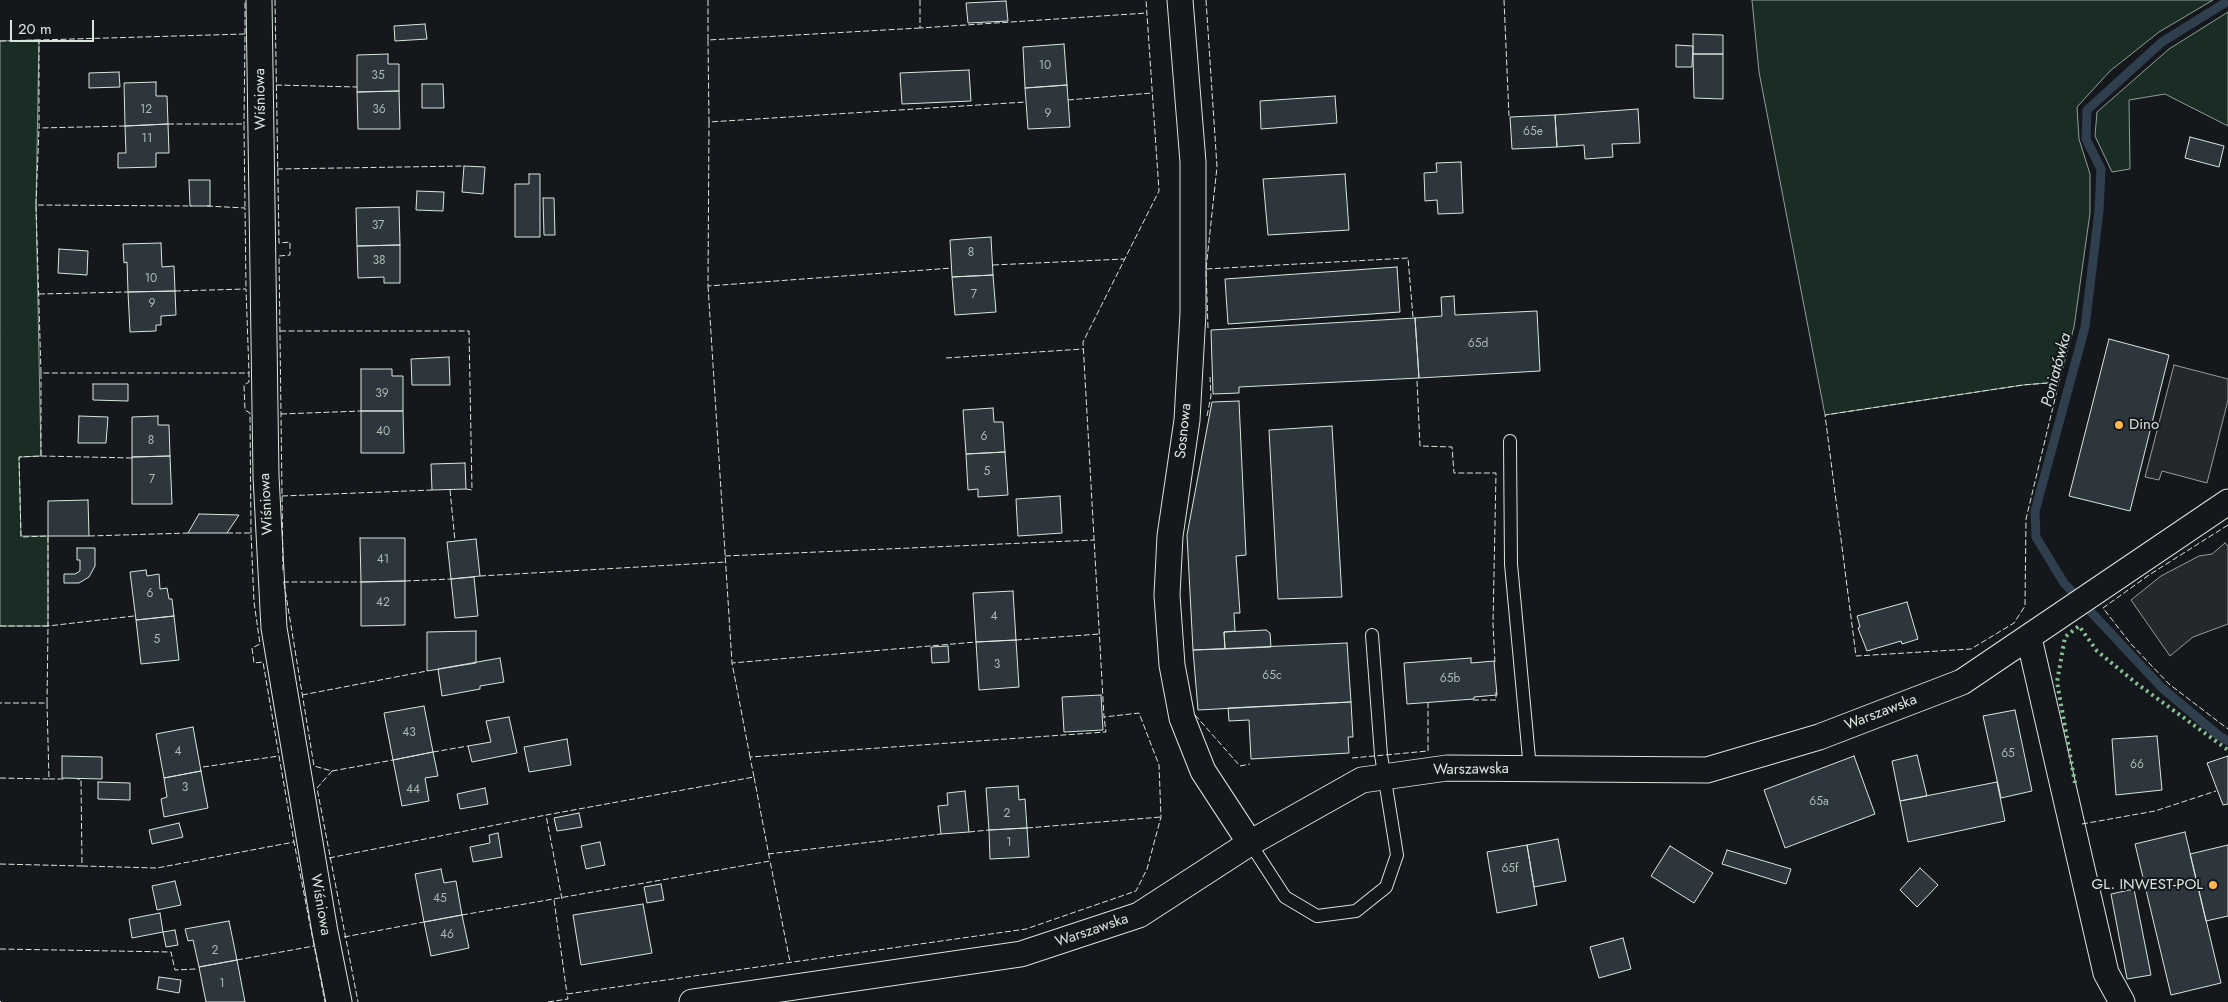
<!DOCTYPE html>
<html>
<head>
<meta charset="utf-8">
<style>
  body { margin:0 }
  #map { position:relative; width:2228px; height:1002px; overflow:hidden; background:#14181c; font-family:Jost,sans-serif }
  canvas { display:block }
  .scale { position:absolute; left:10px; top:20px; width:84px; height:22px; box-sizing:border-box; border:2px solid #d8e6dc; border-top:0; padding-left:6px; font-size:15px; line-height:18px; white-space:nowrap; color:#d8e6dc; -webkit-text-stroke:4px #14181c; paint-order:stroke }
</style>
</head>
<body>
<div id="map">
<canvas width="2228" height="1002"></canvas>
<div class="scale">20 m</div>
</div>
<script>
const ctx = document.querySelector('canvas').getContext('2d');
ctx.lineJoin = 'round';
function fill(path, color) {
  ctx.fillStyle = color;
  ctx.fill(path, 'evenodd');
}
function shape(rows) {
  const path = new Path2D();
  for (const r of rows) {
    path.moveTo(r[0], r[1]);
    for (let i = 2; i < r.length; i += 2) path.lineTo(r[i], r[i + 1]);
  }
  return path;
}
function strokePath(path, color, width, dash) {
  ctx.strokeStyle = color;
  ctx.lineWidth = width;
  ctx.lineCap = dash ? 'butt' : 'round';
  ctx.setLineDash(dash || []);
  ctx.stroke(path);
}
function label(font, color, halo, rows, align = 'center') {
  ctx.font = font + ' Jost,sans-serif';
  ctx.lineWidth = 4;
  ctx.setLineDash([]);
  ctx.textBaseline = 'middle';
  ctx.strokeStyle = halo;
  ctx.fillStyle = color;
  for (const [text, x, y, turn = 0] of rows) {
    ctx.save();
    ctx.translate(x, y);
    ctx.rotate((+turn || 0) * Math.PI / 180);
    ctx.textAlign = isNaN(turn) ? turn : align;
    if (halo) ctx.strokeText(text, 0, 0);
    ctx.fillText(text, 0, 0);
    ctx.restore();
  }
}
const green = shape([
  [1752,0,2213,0,2159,32,2110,71,2077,107,2079,139,2090,174,2090,213,2074,327,2059,382,2023,385,1825,415,1759,72,1752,0],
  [2228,12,2228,126,2165,94,2129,100,2130,169,2112,172,2095,136,2097,112,2169,49,2228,12],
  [39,40,36,205,41,456,19,457,21,536,48,536,48,626,0,626,0,41,39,40]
]);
fill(green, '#1a2d24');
strokePath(green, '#939e99', 1);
const parking = shape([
  [2174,365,2228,379,2228,400,2207,483,2162,471,2159,480,2145,477,2174,365],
  [2225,543,2228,546,2228,624,2193,637,2170,656,2131,600,2161,576,2199,556,2212,554,2225,543]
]);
fill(parking, '#24282b');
strokePath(parking, '#939e99', 1);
strokePath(shape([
  [2228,1,2162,42,2087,110,2086,139,2101,169,2099,211,2085,327,2035,511,2036,537,2064,583,2162,688,2218,735,2228,741]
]), '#2f3f4d', 9);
const building = shape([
  [1006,1,1008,21,968,23,966,3,1006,1],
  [425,24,427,39,395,41,394,26,425,24],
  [1693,34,1723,35,1723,54,1693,54,1693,34],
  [1064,44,1067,85,1025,88,1023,47,1064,44],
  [1676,45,1693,46,1692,67,1676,67,1676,45],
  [388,54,388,64,399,64,399,91,357,92,357,55,388,54],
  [1693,54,1723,54,1723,99,1694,98,1693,54],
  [969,70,971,101,902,104,900,73,969,70],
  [119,72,120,87,89,88,89,73,119,72],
  [156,82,156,96,167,96,168,124,125,126,124,83,156,82],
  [422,84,443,84,444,108,422,108,422,84],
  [1067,85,1070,127,1028,129,1025,88,1067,85],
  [399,91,400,129,358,129,357,92,399,91],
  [1335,96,1337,123,1261,129,1260,101,1335,96],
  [1638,109,1640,143,1612,144,1613,157,1585,159,1584,145,1557,147,1555,115,1638,109],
  [1555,115,1557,147,1512,149,1510,117,1555,115],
  [168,124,169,153,156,153,156,167,118,168,118,153,126,153,125,126,168,124],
  [2190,137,2224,146,2219,167,2185,158,2190,137],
  [1461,162,1463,213,1438,214,1437,200,1425,201,1424,173,1437,172,1436,163,1461,162],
  [464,166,485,167,483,194,462,192,464,166],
  [529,174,540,174,540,237,515,237,515,184,529,184,529,174],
  [1345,174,1349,230,1268,235,1263,179,1345,174],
  [189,180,210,180,210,206,190,206,189,180],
  [417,191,444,192,443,211,416,210,417,191],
  [543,198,554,198,555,235,544,235,543,198],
  [399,207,400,245,357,246,356,208,399,207],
  [991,237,993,275,952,277,950,240,991,237],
  [161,243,162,267,174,266,175,291,128,292,127,262,124,263,123,244,161,243],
  [400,245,400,283,384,283,384,277,358,278,357,246,400,245],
  [59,249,88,251,87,275,58,273,59,249],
  [1397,267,1400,312,1228,324,1225,279,1397,267],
  [993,275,996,312,955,315,952,277,993,275],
  [175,291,176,315,161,316,161,325,156,325,156,331,130,332,128,292,175,291],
  [1454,296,1455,315,1537,311,1540,371,1419,378,1415,318,1442,316,1441,297,1454,296],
  [1415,318,1419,378,1239,387,1239,393,1213,394,1211,330,1415,318],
  [2109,339,2169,355,2130,511,2069,496,2109,339],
  [449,357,450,385,412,385,411,359,449,357],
  [361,369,392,369,392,376,403,376,403,411,361,411,361,369],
  [93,384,128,384,128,401,93,400,93,384],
  [1239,401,1246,555,1236,556,1240,613,1234,613,1235,631,1224,632,1225,649,1193,650,1187,535,1212,402,1239,401],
  [993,408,994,422,1003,422,1005,452,966,454,963,410,993,408],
  [361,411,403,411,404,453,361,453,361,411],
  [79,416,108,417,106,443,78,443,79,416],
  [158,416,158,425,169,425,170,456,132,457,132,417,158,416],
  [1332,426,1342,597,1278,599,1269,430,1332,426],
  [1005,452,1008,495,978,497,978,489,968,490,966,454,1005,452],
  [170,456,172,504,132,504,132,457,170,456],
  [465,463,466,489,432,490,431,464,465,463],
  [1060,496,1062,533,1018,536,1016,499,1060,496],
  [88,500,89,536,48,536,48,501,88,500],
  [199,514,239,515,227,533,188,533,199,514],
  [360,538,405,538,405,581,361,582,360,538],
  [476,539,480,576,451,579,447,542,476,539],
  [77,548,95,548,95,566,89,577,79,583,64,583,64,574,75,574,80,571,80,560,77,560,77,548],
  [146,570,147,576,159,574,160,589,167,588,169,599,172,599,174,616,136,620,130,572,146,570],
  [474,577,478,616,455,618,451,579,474,577],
  [405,581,405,625,361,626,361,582,405,581],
  [1013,591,1016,640,976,642,973,593,1013,591],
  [1907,602,1918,639,1902,644,1901,641,1867,651,1858,628,1860,627,1857,616,1907,602],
  [174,616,179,660,141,664,136,620,174,616],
  [1266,630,1270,633,1271,647,1225,649,1224,632,1266,630],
  [476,631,476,663,427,671,427,632,476,631],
  [1016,640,1019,687,979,690,976,642,1016,640],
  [1347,643,1351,702,1198,710,1193,650,1347,643],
  [948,646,949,662,932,663,931,647,948,646],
  [500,658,504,682,480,686,480,689,442,696,438,669,500,658],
  [1471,658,1471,663,1494,661,1497,695,1474,697,1474,699,1407,704,1404,663,1471,658],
  [1101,695,1103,730,1064,732,1062,697,1101,695],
  [1351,702,1353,737,1348,737,1349,753,1251,759,1249,720,1229,721,1228,708,1351,702],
  [424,706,433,752,393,760,384,713,424,706],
  [2015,710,2032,791,2001,798,1983,716,2015,710],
  [509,717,517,753,472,762,468,746,491,742,486,721,509,717],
  [193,727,201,771,164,778,156,734,193,727],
  [2157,736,2162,790,2116,795,2112,739,2157,736],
  [567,739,571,765,529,772,524,747,567,739],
  [433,752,438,776,425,778,429,801,402,806,393,760,433,752],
  [1917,755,1927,796,1900,801,1892,761,1917,755],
  [62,756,102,757,102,779,62,778,62,756],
  [1854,756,1875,814,1785,848,1764,790,1854,756],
  [2228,756,2228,804,2223,805,2207,763,2228,756],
  [201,771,208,808,164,817,161,799,167,797,164,778,201,771],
  [98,782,130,783,130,800,98,799,98,782],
  [1997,782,2005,821,1908,842,1900,801,1997,782],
  [1018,786,1019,800,1025,799,1027,828,989,830,986,788,1018,786],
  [485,788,488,804,460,809,457,794,485,788],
  [965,791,969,832,941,834,938,806,948,805,947,793,965,791],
  [579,813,582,827,557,831,554,818,579,813],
  [179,823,183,837,152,844,149,830,179,823],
  [1027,828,1029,857,990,859,989,830,1027,828],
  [2185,832,2221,983,2171,995,2135,844,2185,832],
  [498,833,502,857,473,862,470,847,490,843,489,835,498,833],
  [1558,839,1566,881,1534,887,1527,845,1558,839],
  [600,842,605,865,586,869,581,846,600,842],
  [1527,845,1537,905,1497,913,1487,852,1527,845],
  [2228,845,2228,916,2206,921,2190,854,2228,845],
  [1670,846,1713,873,1694,903,1651,876,1670,846],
  [1727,850,1791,869,1786,884,1722,864,1727,850],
  [1920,868,1938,885,1917,907,1900,890,1920,868],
  [441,869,444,883,456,881,462,915,424,922,415,874,441,869],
  [175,881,181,905,157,910,152,886,175,881],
  [661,884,664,900,647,903,644,887,661,884],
  [2134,889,2151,975,2127,979,2111,894,2134,889],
  [643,904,652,953,581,965,573,915,643,904],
  [160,913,163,932,132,938,129,919,160,913],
  [462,915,469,948,431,956,424,922,462,915],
  [229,921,237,960,199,967,193,940,188,941,185,929,229,921],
  [175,930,178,945,166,947,163,932,175,930],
  [1623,938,1631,969,1599,978,1590,947,1623,938],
  [237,960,245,1002,206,1002,199,967,237,960],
  [159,977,181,980,179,993,157,989,159,977]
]);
fill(building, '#2c363c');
strokePath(building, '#d8e6dc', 1);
const lane = shape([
  [1510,441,1511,564,1530,769],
  [1250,843,1285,897,1317,916,1356,911,1386,887,1397,855,1381,755,1372,635]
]);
const street = shape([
  [259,0,266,476,274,628,325,932,339,1002],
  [1180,0,1193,162,1193,313,1187,420,1170,536,1167,595,1172,665,1182,718,1203,771,1250,843],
  [2029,638,2106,973,2122,1002],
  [692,1002,1021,954,1139,915,1250,843,1362,780,1447,768,1707,770,1819,737,1962,682,2228,502]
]);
strokePath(lane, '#d8e6dc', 14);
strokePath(street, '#d8e6dc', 27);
strokePath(lane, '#14181c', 12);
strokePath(street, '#14181c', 25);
strokePath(shape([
  [2075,783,2057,682,2065,637,2079,626,2097,651,2136,683,2228,750]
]), '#8ac095', 4, [2.5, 4]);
strokePath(shape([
  [275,0,279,243,290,242,290,255,279,256,283,573],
  [708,0,708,40],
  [920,0,920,28,1147,13],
  [1206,0,1217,167,1206,269],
  [1504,0,1509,116],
  [920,28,708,40,709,122,1026,102],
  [245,34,245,0],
  [0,41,39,40],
  [276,85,357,87],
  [1068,100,1152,93],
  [709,122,708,286,952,268],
  [168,124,244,124,245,208],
  [125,126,39,128,39,40,245,34,244,124],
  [277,169,464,166],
  [36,205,39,128],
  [207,206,245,208,246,289],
  [993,265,1124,259],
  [708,286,732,663],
  [175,291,246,289,249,373],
  [39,294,128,292],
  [1208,328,1206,269,1408,258,1413,317],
  [280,331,469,331,472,490,466,489],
  [946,358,1083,349],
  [41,373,36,205,192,206],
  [1417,381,1420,446,1452,447,1454,473,1496,473,1493,624,1495,664],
  [2059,382,2026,519,2025,606,2014,623,1971,649,1856,656,1825,415,2023,385,2059,382],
  [281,414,361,411],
  [1207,416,1211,396,1210,377],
  [41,456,132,458],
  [450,490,455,541],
  [282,496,432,490],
  [2228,525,2149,575,2103,608,2131,644,2169,684,2228,729],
  [227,533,251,533,254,602,260,644,252,648,254,663,263,662,279,756],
  [89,536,188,533],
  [725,556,1094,540],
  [480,576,726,562],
  [405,581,451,579],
  [283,582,361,582],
  [284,583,314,766,332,771,317,788,358,1002],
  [134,616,48,626,48,536,21,537,19,457,41,456,41,373,249,373,249,382,244,385,245,410,250,413,251,533],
  [0,626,48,626,47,703,0,703],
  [1016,640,1100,634],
  [302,695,427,671],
  [1473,700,1496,700,1496,692],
  [1195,715,1240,766,1250,764],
  [433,752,468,746],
  [750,757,732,663,976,642],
  [1352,758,1428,751,1428,703],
  [203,767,279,756,294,842],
  [332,771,393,760],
  [754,777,750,757,1106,732,1104,717],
  [0,778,49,779,47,703],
  [49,779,65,779],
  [2082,824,2155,811,2216,791],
  [1027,828,1161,817],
  [969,832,989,830],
  [768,854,941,834],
  [329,858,546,815],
  [0,864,82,866,81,779,77,779],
  [82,866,157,868,294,842,325,1002],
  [562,899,546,815,754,777,770,861],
  [554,900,567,994],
  [462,915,770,861,790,962],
  [344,937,424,922],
  [0,949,171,952,175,970,196,969],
  [237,960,314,946],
  [0,1001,1,1002],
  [548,1002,568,999,567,994,1026,929,1136,891,1147,869,1161,817,1159,765,1139,713,1104,717,1083,342,1159,191,1146,0]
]), '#d8e6dc', 1, [6, 2.5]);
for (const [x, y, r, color] of [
  [2119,425,5,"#ffb74d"],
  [2213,885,5,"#ffb74d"]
]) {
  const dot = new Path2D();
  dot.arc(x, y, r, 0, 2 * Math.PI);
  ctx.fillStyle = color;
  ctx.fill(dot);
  strokePath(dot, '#14181c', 2);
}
label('12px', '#adbab4', null, [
  ["10",1045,66],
  ["35",378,76],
  ["12",146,110],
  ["36",379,110],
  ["9",1048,114],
  ["65e",1533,132],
  ["11",147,139],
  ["37",378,226],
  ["8",971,253],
  ["38",379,261],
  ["10",151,279],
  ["7",974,295],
  ["9",152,304],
  ["65d",1478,344],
  ["39",382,394],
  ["40",383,432],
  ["6",984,437],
  ["8",151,441],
  ["5",987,472],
  ["7",152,480],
  ["41",383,560],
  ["6",150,594],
  ["42",383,603],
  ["4",994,617],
  ["5",157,640],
  ["3",997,665],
  ["65c",1272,676],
  ["65b",1450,679],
  ["43",409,733],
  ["4",178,752],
  ["65",2008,754],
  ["66",2137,765],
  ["3",185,788],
  ["44",413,790],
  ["65a",1819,802],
  ["2",1007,814],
  ["1",1009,843],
  ["65f",1510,869],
  ["45",440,899],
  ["46",447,935],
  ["2",215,951],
  ["1",222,984]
]);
label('15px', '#d8e6dc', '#14181c', [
  ["Wiśniowa",261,99,-91],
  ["Sosnowa",1184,431,-84],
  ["Wiśniowa",267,504,-93],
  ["Warszawska",1881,713,-21],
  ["Warszawska",1471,770,-1],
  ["Wiśniowa",320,905,80],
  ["Warszawska",1092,931,-19]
]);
label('15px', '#d8e6dc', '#14181c', [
  ["Dino",2129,425],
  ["GL. INWEST-POL",2203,885,"right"]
], 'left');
label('italic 16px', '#d8e6dc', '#14181c', [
  ["Poniatówka",2057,370,-75]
]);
</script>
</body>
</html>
